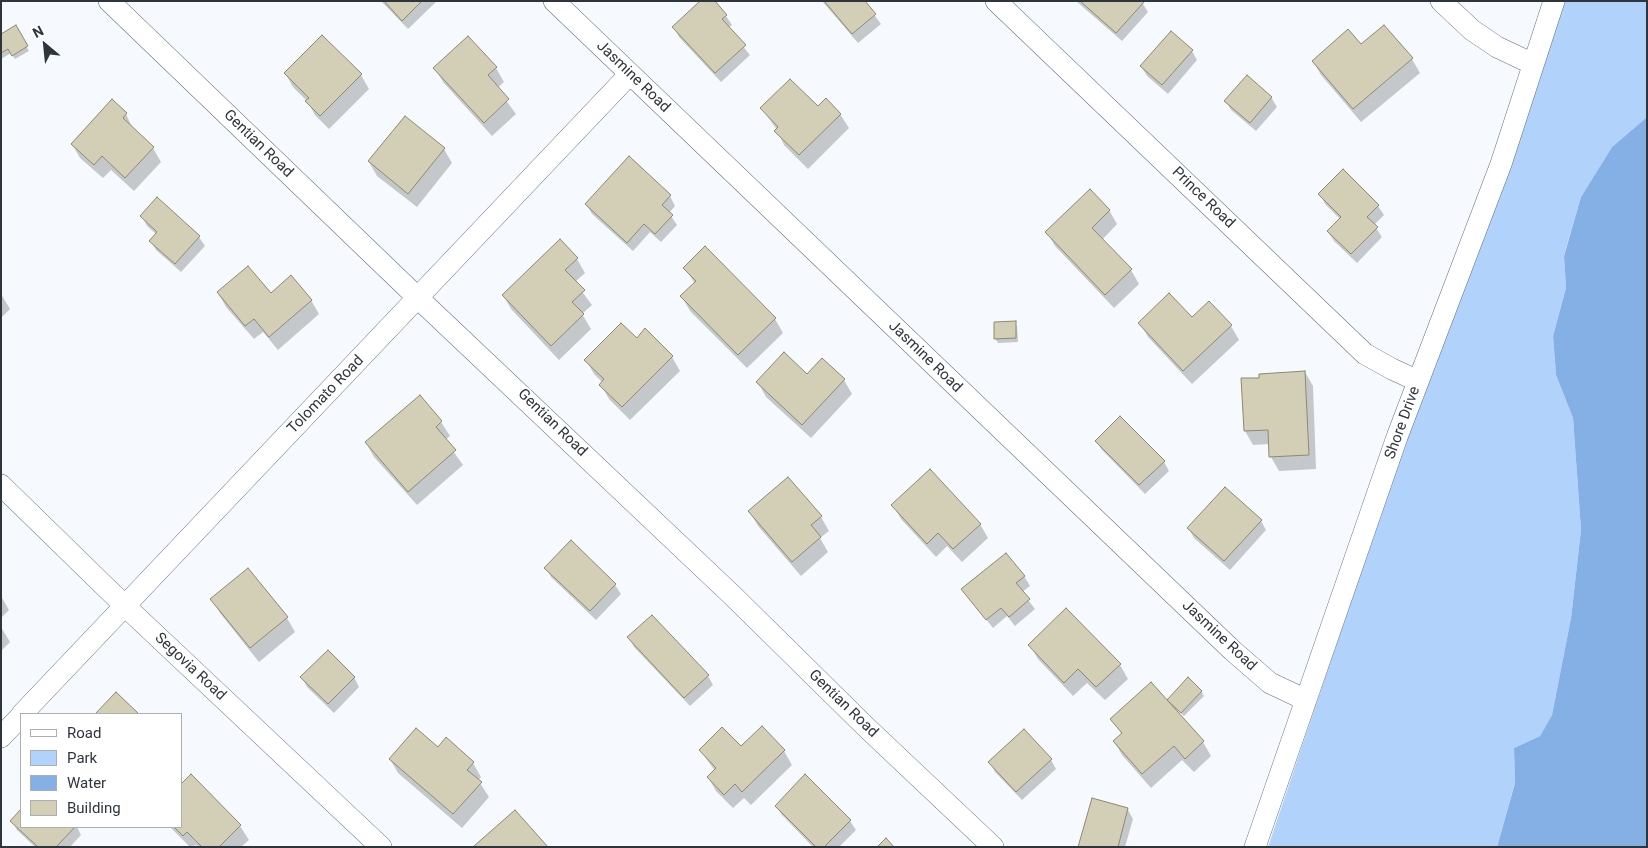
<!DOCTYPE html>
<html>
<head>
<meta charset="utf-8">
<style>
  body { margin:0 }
  #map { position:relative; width:1648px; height:848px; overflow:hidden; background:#f6fafe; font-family:Roboto,sans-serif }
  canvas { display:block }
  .frame { position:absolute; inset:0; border:2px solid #2f353d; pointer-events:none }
  .legend { position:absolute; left:20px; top:713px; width:162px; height:115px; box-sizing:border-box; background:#fff; border:1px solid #acaeb1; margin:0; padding:6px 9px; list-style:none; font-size:15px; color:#2f353d }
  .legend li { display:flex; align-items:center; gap:10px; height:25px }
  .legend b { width:25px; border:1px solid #acaeb1 }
  .north { position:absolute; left:20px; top:20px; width:50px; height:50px; -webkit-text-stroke:4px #fff; paint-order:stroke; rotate:332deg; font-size:14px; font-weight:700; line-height:20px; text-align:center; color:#2f353d }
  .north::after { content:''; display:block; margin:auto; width:18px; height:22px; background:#2f353d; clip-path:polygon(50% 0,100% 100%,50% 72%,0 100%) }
</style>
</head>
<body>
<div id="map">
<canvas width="1648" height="848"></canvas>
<div class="frame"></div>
<ul class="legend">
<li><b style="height:6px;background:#fff"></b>Road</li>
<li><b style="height:14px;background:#b1d2fa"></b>Park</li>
<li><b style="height:14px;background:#85b0e5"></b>Water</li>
<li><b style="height:14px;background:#d3ceb6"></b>Building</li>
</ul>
<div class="north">N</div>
</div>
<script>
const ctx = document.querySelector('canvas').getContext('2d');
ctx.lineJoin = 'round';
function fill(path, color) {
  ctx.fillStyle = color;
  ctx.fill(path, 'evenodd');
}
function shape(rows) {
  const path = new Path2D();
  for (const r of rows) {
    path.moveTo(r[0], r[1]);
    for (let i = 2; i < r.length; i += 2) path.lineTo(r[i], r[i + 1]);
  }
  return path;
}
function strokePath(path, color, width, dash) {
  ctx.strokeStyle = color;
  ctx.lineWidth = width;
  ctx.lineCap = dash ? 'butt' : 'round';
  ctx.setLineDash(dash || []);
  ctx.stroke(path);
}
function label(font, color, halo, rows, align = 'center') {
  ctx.font = font + ' Roboto,sans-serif';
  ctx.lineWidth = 4;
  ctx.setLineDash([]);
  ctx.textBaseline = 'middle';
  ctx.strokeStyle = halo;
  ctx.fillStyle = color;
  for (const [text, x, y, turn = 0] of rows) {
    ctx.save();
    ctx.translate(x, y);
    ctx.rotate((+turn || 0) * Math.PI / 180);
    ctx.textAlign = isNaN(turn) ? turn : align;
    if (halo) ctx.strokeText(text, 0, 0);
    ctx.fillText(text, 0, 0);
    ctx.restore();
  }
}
fill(shape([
  [1554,1,1647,1,1647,117,1612,147,1581,197,1564,255,1566,288,1553,336,1556,375,1573,418,1581,530,1571,618,1552,715,1540,736,1514,748,1515,782,1497,847,1268,847]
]), '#b1d2fa');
fill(shape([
  [1647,117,1647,847,1497,847,1515,783,1514,748,1540,736,1552,715,1571,618,1581,530,1573,418,1556,375,1553,336,1566,288,1564,256,1581,197,1612,147]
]), '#85b0e5');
fill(shape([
  [381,1,437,1,408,29],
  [822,1,864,1,881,24,858,43],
  [1076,1,1141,1,1148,12,1122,41],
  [726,16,732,25,728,28,750,55,721,82,679,37,674,27],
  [15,27,29,51,15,59,11,53,1,59,1,35],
  [1361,46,1412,59,1420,73,1361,122,1321,75,1313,61],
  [1192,51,1197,60,1168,94,1147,76,1141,66],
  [435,68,496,68,504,82,497,88,516,114,492,136,443,82],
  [285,73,361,75,369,89,329,129,315,115,307,101,293,87],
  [1271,97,1277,107,1256,131,1231,110,1226,101],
  [762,108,818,108,840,114,849,128,808,169,784,145,777,130],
  [126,114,133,129,153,148,161,162,134,191,111,170,103,178,80,158,72,144],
  [405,118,444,149,452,163,417,207,377,176,369,162],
  [629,158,670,196,675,206,669,213,677,225,661,242,650,232,633,251,592,214,586,204],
  [1343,171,1378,206,1384,215,1374,225,1382,237,1357,263,1334,241,1328,232,1340,219,1325,204,1320,194],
  [1109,210,1117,224,1102,240,1131,270,1139,284,1114,308,1055,246,1047,232],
  [142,216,199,237,205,246,181,272,156,250,151,241,156,234,147,226],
  [705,248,775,319,783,333,747,368,690,311,682,297,695,284,685,268],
  [577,259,585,273,575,282,592,305,582,314,591,329,559,360,511,309,503,295],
  [218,293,271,295,311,300,319,314,278,350,263,332,254,339,226,307],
  [1,294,10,309,1,318],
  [1015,322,1017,327,1018,342,998,343,995,338],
  [1140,323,1231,326,1239,340,1192,384,1148,337],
  [637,339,672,357,680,371,630,420,609,399,601,385,603,383,594,374,586,360],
  [1305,372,1313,386,1316,469,1279,471,1271,457,1270,444,1253,445,1245,431,1242,380],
  [807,375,844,380,852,394,811,438,766,397,758,382],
  [441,422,450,436,445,440,463,465,417,505,374,457,366,443],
  [1096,441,1164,462,1169,471,1145,494,1102,450],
  [788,479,821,517,829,531,820,538,828,552,801,576,758,526,750,512],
  [893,505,980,524,988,538,962,562,947,546,936,557,901,519],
  [1261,521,1266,530,1230,570,1194,538,1189,529],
  [546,568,615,585,621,594,596,620,551,577],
  [248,570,287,618,295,632,259,662,220,613,212,599],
  [1024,576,1030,586,1022,592,1035,609,1015,626,1007,616,993,628,963,590],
  [1,596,9,610,1,618],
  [1,627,10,642,1,651],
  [629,637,708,676,713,685,690,706,634,647],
  [1030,645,1120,665,1128,679,1105,700,1087,683,1073,696,1038,659],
  [302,677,354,677,359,687,334,713,307,687],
  [1201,691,1204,696,1184,716,1176,709,1175,710,1203,742,1211,756,1194,772,1182,760,1151,788,1122,755,1114,741,1122,735,1112,719,1170,705,1168,700],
  [438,748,473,763,481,777,478,780,489,797,462,828,398,773,390,759],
  [741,748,784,751,792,765,751,805,744,798,733,808,716,791,708,777,715,771,700,750],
  [1051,760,1056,769,1022,800,995,772,990,762],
  [191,776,240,826,249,840,241,847,198,847,196,845,190,847,170,827,181,827],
  [776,806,850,821,856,830,839,847,813,847,782,815],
  [1128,810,1133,819,1125,847,1080,847],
  [21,811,21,827,77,827,81,835,70,847,35,847,17,830,12,821]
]), '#0003');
const building = shape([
  [384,1,422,1,402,21,384,1],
  [700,1,715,1,727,15,722,19,746,45,715,73,672,27,700,1],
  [824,1,865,1,876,14,852,34,824,1],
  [1080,1,1143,1,1144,2,1116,33,1080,1],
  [16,25,28,46,12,56,8,49,1,53,1,34,16,25],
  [1384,25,1413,58,1353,109,1312,61,1348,29,1361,44,1384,25],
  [1171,31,1193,50,1162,85,1140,66,1171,31],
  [322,35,362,74,320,116,305,101,309,98,284,73,322,35],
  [468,36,497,67,488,75,509,99,484,123,433,68,468,36],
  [1247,75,1272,97,1250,123,1224,101,1247,75],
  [790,79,818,106,826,98,841,114,799,155,774,131,778,127,760,108,790,79],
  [112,99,127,113,123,118,154,147,125,178,102,156,94,165,71,144,112,99],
  [405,116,445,148,408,194,368,161,405,116],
  [629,156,671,195,662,205,673,215,655,234,644,224,627,243,585,204,629,156],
  [1343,169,1379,205,1367,217,1378,227,1351,254,1327,231,1341,217,1318,194,1343,169],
  [1090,189,1110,210,1092,228,1132,269,1105,295,1045,232,1090,189],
  [157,197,200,236,175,264,149,241,157,232,140,216,157,197],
  [560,239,578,258,565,270,585,290,572,302,584,314,551,346,502,295,560,239],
  [705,246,776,318,738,355,680,296,696,281,683,268,705,246],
  [248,266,271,293,291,275,312,300,269,337,254,319,245,326,217,292,248,266],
  [1169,293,1192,317,1209,301,1232,325,1183,371,1138,323,1169,293],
  [1016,321,1016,338,994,339,994,322,1016,321],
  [621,323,637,338,645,328,673,356,622,407,599,385,604,379,584,360,621,323],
  [784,352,807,374,822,358,845,379,802,425,756,382,784,352],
  [1305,371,1309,455,1269,457,1268,430,1244,431,1241,378,1259,378,1259,374,1305,371],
  [420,395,442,421,436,427,456,450,408,492,365,442,420,395],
  [1120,416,1165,461,1139,485,1095,441,1120,416],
  [930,469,981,524,953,549,938,533,927,544,891,505,930,469],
  [788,477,822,516,811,525,821,537,792,562,748,511,788,477],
  [1225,487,1262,520,1224,561,1187,528,1225,487],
  [571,540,616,584,590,611,544,568,571,540],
  [1006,553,1025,576,1016,583,1030,599,1009,617,1001,608,986,620,961,589,1006,553],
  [248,568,288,617,250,648,210,599,248,568],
  [1066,608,1121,664,1096,687,1078,669,1064,683,1028,645,1066,608],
  [652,615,709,675,684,698,627,637,652,615],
  [328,650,355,677,328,704,300,677,328,650],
  [1188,677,1202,691,1181,713,1167,700,1188,677],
  [1151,682,1204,741,1185,759,1174,746,1142,774,1113,741,1122,733,1110,719,1151,682],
  [116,692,139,714,95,714,116,692],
  [762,726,785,750,742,792,735,784,724,795,707,777,716,768,699,750,722,727,741,746,762,726],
  [416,728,438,747,446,737,474,762,467,770,482,782,453,814,389,759,416,728],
  [1024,729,1052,759,1016,792,988,762,1024,729],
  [191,774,241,825,219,847,202,847,187,832,183,836,174,827,181,827,181,784,191,774],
  [805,774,851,820,824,847,816,847,775,806,805,774],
  [1092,798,1128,808,1118,847,1078,847,1092,798],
  [21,809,21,827,75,827,56,847,38,847,10,821,21,809],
  [515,810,548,847,475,847,474,846,515,810],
  [886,838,894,847,877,847,886,838]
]);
fill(building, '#d3ceb6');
strokePath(building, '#8d8871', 1);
const street = shape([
  [109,1,418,298,733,596,866,727,993,847],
  [554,1,1233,651,1270,683,1306,700],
  [996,1,1365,354,1392,369,1418,381],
  [1441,1,1472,30,1497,47,1533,64],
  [1,485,125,606,381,847],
  [22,714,629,75],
  [1,737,21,716],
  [1255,847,1397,437,1501,164,1554,1]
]);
strokePath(street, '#627082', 22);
strokePath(street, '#fff', 21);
label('15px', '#2f353d', '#fff', [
  ["Jasmine Road",633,77,44],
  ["Gentian Road",258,144,44],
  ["Prince Road",1203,198,44],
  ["Jasmine Road",925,357,44],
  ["Tolomato Road",326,395,-46],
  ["Gentian Road",552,423,44],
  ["Shore Drive",1403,423,-70],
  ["Jasmine Road",1219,636,43],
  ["Segovia Road",190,667,43],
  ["Gentian Road",843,704,44]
]);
</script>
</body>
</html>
